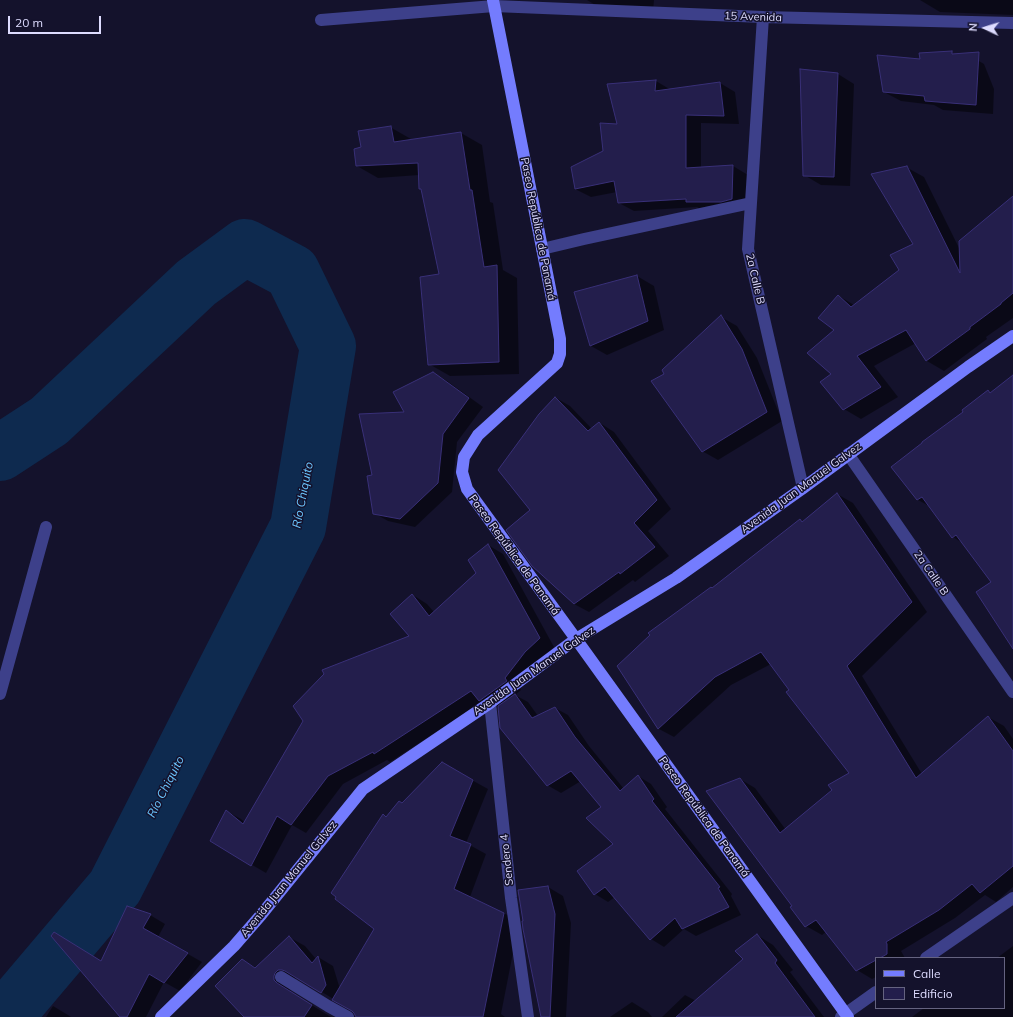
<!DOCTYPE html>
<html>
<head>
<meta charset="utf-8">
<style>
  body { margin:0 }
  #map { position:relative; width:1013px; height:1017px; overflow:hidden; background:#14122c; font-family:Mulish,sans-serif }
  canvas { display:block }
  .legend { position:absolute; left:875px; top:957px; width:130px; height:52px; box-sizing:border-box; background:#14122c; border:1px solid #656380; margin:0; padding:5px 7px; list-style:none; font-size:12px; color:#dedcff }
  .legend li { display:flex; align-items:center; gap:8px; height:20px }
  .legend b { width:20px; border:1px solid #656380 }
  .north { position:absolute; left:965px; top:8px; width:40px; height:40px; -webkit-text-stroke:3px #14122c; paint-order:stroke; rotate:274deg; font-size:11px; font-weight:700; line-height:16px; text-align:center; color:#dedcff }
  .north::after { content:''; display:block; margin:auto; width:14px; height:18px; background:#dedcff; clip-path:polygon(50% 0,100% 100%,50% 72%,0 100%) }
  .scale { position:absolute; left:8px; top:16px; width:93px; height:18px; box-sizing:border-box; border:2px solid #dedcff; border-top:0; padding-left:5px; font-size:12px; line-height:14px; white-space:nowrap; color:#dedcff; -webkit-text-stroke:3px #14122c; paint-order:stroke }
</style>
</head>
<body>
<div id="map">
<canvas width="1013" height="1017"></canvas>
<ul class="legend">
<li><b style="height:5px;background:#747cfe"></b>Calle</li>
<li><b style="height:11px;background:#231e4c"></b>Edificio</li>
</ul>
<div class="north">N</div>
<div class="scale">20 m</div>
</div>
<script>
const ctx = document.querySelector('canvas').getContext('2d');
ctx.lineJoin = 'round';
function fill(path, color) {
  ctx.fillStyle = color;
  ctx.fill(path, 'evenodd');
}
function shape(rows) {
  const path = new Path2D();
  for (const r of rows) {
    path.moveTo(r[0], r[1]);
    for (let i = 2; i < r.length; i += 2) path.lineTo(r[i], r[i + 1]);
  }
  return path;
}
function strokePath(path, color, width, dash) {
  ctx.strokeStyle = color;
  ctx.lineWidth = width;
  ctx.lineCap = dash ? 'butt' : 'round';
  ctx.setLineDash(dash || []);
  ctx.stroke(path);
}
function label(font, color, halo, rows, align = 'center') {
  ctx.font = font + ' Mulish,sans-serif';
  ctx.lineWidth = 3;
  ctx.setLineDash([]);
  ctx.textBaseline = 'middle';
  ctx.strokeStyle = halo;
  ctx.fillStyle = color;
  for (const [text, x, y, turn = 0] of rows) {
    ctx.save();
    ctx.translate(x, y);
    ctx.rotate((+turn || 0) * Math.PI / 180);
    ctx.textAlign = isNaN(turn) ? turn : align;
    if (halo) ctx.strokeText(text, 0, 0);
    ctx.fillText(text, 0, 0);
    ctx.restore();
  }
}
fill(shape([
  [587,0,654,0,653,12,602,9],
  [920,0,1013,0,1013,15,940,12],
  [951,52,955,55,967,54,984,64,994,89,993,114,943,110,934,105,901,101,884,92],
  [838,74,854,84,850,186,821,185,804,175],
  [656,81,671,90,720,83,735,92,739,124,701,123,701,168,733,166,748,175,747,208,702,210,697,207,634,211,619,203,617,192,591,197,575,189,604,152,618,125],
  [390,127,411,139,412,141,461,133,482,145,490,202,493,203,503,270,517,278,519,374,450,376,429,364,441,275,419,175,378,178,357,166,362,148],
  [906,167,924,177,960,250,1013,197,1013,318,986,337,987,339,944,371,927,361,916,343,874,366,898,397,861,419,844,409,832,375,839,296,854,305,900,270,914,244],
  [637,276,654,286,664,330,607,355,591,346,575,293],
  [721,317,737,326,757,358,782,421,718,460,702,451,665,374],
  [433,373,447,381,483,407,457,442,452,492,415,527,388,521,374,513,373,476,406,413],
  [1013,376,1013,640,992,582,964,544,953,537,931,507,918,500,893,467,964,412,988,391,991,393],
  [556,398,570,406,592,429,600,423,614,432,671,509,648,531,669,556,635,582,633,580,589,612,574,604,532,510],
  [837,494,853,503,927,612,862,676,922,774,988,717,1004,726,1013,739,1013,887,996,902,985,895,955,918,901,951,905,958,876,958,876,977,872,979,857,970,826,932,822,935,806,926,793,906,740,779,755,788,786,830,851,773,771,664,731,685,674,737,659,729,619,666,712,589,800,520,803,522],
  [488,545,503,554,554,647,540,661,519,687,521,690,515,695,528,702,538,716,555,708,568,715,589,746,624,789,638,776,651,784,667,807,665,809,732,894,731,896,741,915,696,936,684,929,664,947,651,939,615,897,608,902,595,894,614,844,603,808,581,781,561,793,547,785,499,706,495,709,482,702,390,762,387,760,343,784,306,833,292,825,266,873,211,841,226,811,241,819,245,823,410,637,413,595,427,604,434,612,477,573],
  [443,764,488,789,466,843,486,854,470,897,504,913,519,922,501,1014,505,1017,356,1017,353,1011,299,978,297,978,293,979,289,986,290,991,292,993,331,1017,246,1017,242,960,257,968,289,937,305,946,316,959,318,957,333,966,340,989,375,929,383,815,387,817,402,804],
  [548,887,563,896,571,923,566,1017,542,1017,524,923],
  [127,907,150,915,165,924,158,937,202,962,180,991,164,982,146,1017,121,1017],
  [757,935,773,945,793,970,790,972,824,1017,662,1017,685,995,696,1001,745,959],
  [1013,946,1013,1017,912,1017,924,1008,1004,1008,1004,958,997,958],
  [632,1002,648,1012,652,1017,610,1017],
  [53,1006,68,1015,71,1017,46,1017]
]), '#0007');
strokePath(shape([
  [0,453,49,421,196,283,245,247,292,272,328,346,298,527,115,887,5,1017]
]), '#0e2a4f', 56);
const building = shape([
  [952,51,952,54,979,52,976,105,925,101,924,96,883,92,877,55,920,59,919,53,952,51],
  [800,69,838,73,834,177,803,176,800,69],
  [656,80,655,91,720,82,724,116,686,115,686,168,733,165,732,199,721,202,686,202,686,199,618,203,614,181,575,189,571,167,603,151,600,123,617,124,607,84,656,80],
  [391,126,394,142,461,132,470,190,472,190,484,267,497,265,499,362,428,365,420,277,439,274,421,189,419,189,418,163,356,166,354,149,361,147,358,131,391,126],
  [907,166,960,273,959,241,1013,196,1013,293,1001,303,1001,304,970,327,970,329,926,361,906,330,857,356,881,387,843,410,820,382,831,374,807,353,834,330,818,318,838,295,851,307,899,270,890,255,913,244,871,174,907,166],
  [637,275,648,321,590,346,574,292,637,275],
  [721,315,742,349,767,412,702,452,651,381,664,374,662,370,721,315],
  [433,372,469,398,443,434,438,483,400,519,373,514,367,476,372,475,359,414,404,412,393,392,433,372],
  [1013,375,1013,649,976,592,991,582,956,535,952,538,922,497,917,500,891,467,922,443,922,442,963,412,962,410,988,390,990,393,1013,375],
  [555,397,588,431,599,422,657,500,634,523,655,547,620,574,619,572,574,604,532,566,506,530,530,510,498,470,539,414,555,397],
  [837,493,912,602,847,666,916,778,988,716,1013,751,1013,866,980,893,972,884,939,910,886,942,887,944,887,954,880,958,876,958,876,960,856,971,816,920,805,927,790,907,792,906,706,791,740,778,780,833,832,790,828,785,849,773,786,692,789,690,761,652,715,677,658,729,617,666,650,635,648,633,711,587,712,588,800,519,802,522,837,493],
  [488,544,540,638,525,652,505,678,507,681,479,701,471,691,374,754,373,752,328,776,291,825,277,816,251,866,210,841,226,810,243,824,303,721,293,706,324,674,322,670,409,636,390,614,412,594,429,616,476,573,468,560,488,544],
  [515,694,532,718,555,707,575,737,620,791,638,775,654,799,652,801,720,887,718,888,729,907,682,929,675,918,650,940,605,887,594,895,577,871,613,844,586,818,601,807,571,771,547,786,500,728,498,706,515,694],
  [442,762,473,780,450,836,471,844,454,889,504,913,483,1017,356,1017,354,1013,352,1011,332,1000,374,929,335,899,336,897,331,893,383,814,386,817,399,801,402,803,442,762],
  [548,886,555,914,550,1017,541,1017,523,929,522,921,523,921,518,890,548,886],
  [127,906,151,914,143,928,188,953,164,983,149,974,127,1017,120,1017,51,936,54,932,101,961,127,906],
  [757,934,777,960,775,963,815,1017,676,1017,743,959,735,951,757,934],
  [289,936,312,963,318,956,326,985,321,993,285,971,282,970,278,970,275,973,274,976,274,980,277,983,312,1005,304,1017,244,1017,215,986,242,959,255,968,289,936]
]);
fill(building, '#231e4c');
strokePath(building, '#393078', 1);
strokePath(shape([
  [321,20,494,6],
  [0,694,46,527]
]), '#3d408a', 12);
strokePath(shape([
  [494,6,763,17,1013,23],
  [763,17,748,249,803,488],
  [542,249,584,239,751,203],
  [848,454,1013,692],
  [490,703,511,898,528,1017],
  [926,958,1013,898],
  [281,977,328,1006,348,1017],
  [841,1017,876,992]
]), '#3d408a', 12);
strokePath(shape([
  [493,0,560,339,560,354,557,363,478,435,464,457,462,472,467,489,576,639,848,1017],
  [161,1017,234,946,261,915,363,789,490,703,576,639,676,578,803,488,968,367,1013,336]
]), '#747cfe', 12);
label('11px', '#dedcff', '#14122c', [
  ["15 Avenida",753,17,2],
  ["Paseo República de Panamá",538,229,79],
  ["2a Calle B",755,279,77],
  ["Avenida Juan Manuel Galvez",801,488,-36],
  ["Paseo República de Panamá",514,555,54],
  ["2a Calle B",931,573,55],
  ["Avenida Juan Manuel Galvez",534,671,-35],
  ["Paseo República de Panamá",704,817,54],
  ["Sendero 4",507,860,-96],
  ["Avenida Juan Manuel Galvez",289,879,-51]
]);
label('italic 12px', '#6bc5fe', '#14122c', [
  ["Río Chiquito",303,495,-79],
  ["Río Chiquito",166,787,-63]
]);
</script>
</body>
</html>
